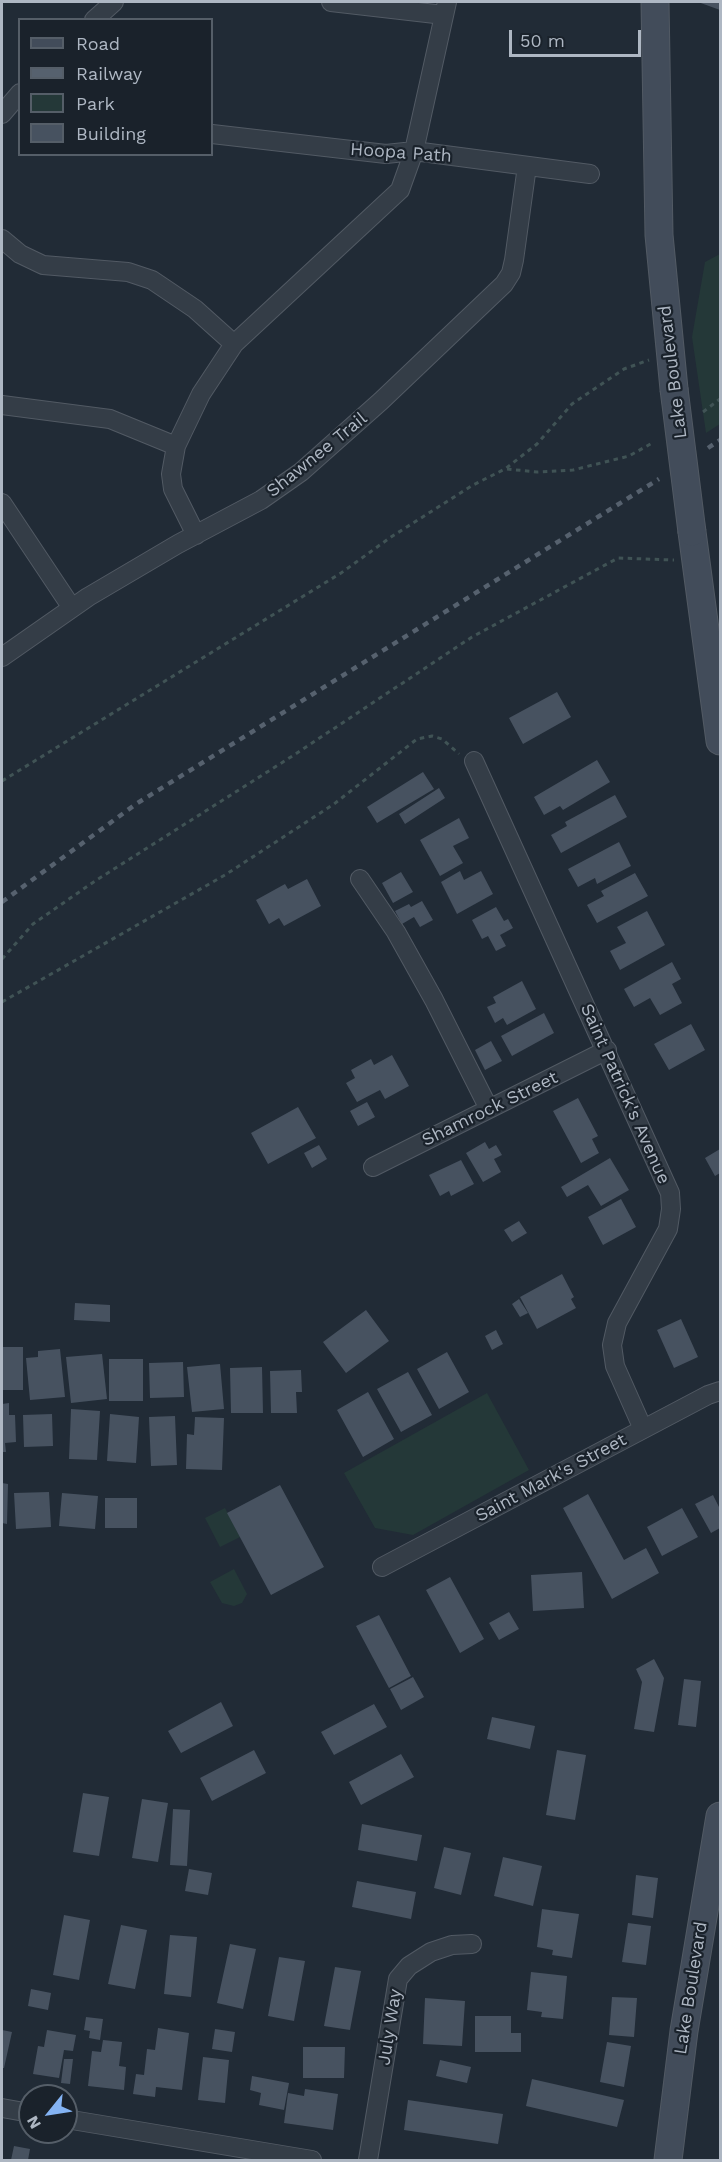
<!DOCTYPE html>
<html>
<head>
<meta charset="utf-8">
<style>
  body { margin:0 }
  #map { position:relative; width:722px; height:2162px; overflow:hidden; background:#212b36; font-family:"Work Sans",sans-serif }
  canvas { display:block }
  .frame { position:absolute; inset:0; border:3px solid #aeb7c3; pointer-events:none }
  .legend { position:absolute; left:18px; top:18px; width:195px; height:138px; box-sizing:border-box; background:#1a222b; border:2px solid #555e68; margin:0; padding:8px 10px; list-style:none; font-size:18px; color:#aeb7c3 }
  .legend li { display:flex; align-items:center; gap:12px; height:30px }
  .legend b { width:30px; border:2px solid #555e68 }
  .north { position:absolute; left:18px; top:2084px; width:60px; height:60px; box-sizing:border-box; background:#1a222b; border:2px solid #555e68; border-radius:50%; rotate:240deg; font-size:16px; font-weight:700; line-height:24px; text-align:center; color:#aeb7c3 }
  .north::after { content:''; display:block; margin:auto; width:21px; height:27px; background:#84b3f3; clip-path:polygon(50% 0,100% 100%,50% 72%,0 100%) }
  .scale { position:absolute; left:509px; top:30px; width:132px; height:27px; box-sizing:border-box; border:3px solid #aeb7c3; border-top:0; padding-left:8px; font-size:18px; line-height:21px; white-space:nowrap; color:#aeb7c3; -webkit-text-stroke:4px #1a222b; paint-order:stroke }
</style>
</head>
<body>
<div id="map">
<canvas width="722" height="2162"></canvas>
<div class="frame"></div>
<ul class="legend">
<li><b style="height:8px;background:#424c5a"></b>Road</li>
<li><b style="height:8px;background:#56616e"></b>Railway</li>
<li><b style="height:16px;background:#243838"></b>Park</li>
<li><b style="height:16px;background:#475260"></b>Building</li>
</ul>
<div class="north">N</div>
<div class="scale">50 m</div>
</div>
<script>
const ctx = document.querySelector('canvas').getContext('2d');
ctx.lineJoin = 'round';
function fill(path, color) {
  ctx.fillStyle = color;
  ctx.fill(path, 'evenodd');
}
function shape(rows) {
  const path = new Path2D();
  for (const r of rows) {
    path.moveTo(r[0], r[1]);
    for (let i = 2; i < r.length; i += 2) path.lineTo(r[i], r[i + 1]);
  }
  return path;
}
function strokePath(path, color, width, dash) {
  ctx.strokeStyle = color;
  ctx.lineWidth = width;
  ctx.lineCap = dash ? 'butt' : 'round';
  ctx.setLineDash(dash || []);
  ctx.stroke(path);
}
function label(font, color, halo, rows, align = 'center') {
  ctx.font = font + ' "Work Sans",sans-serif';
  ctx.lineWidth = 4.5;
  ctx.setLineDash([]);
  ctx.textBaseline = 'middle';
  ctx.strokeStyle = halo;
  ctx.fillStyle = color;
  for (const [text, x, y, turn = 0] of rows) {
    ctx.save();
    ctx.translate(x, y);
    ctx.rotate((+turn || 0) * Math.PI / 180);
    ctx.textAlign = isNaN(turn) ? turn : align;
    if (halo) ctx.strokeText(text, 0, 0);
    ctx.fillText(text, 0, 0);
    ctx.restore();
  }
}
fill(shape([
  [720,254,720,424,706,433,692,337,705,262],
  [487,1393,529,1470,413,1535,375,1528,344,1473],
  [225,1508,240,1537,220,1547,205,1518],
  [234,1569,247,1594,242,1603,234,1606,222,1603,210,1582]
]), '#243838');
fill(shape([
  [698,2,720,2,720,10],
  [557,692,571,717,523,744,509,718],
  [597,760,610,782,563,810,560,806,544,815,534,797],
  [423,772,434,789,377,823,367,807],
  [439,788,445,798,405,824,399,814],
  [615,795,627,817,561,853,551,835,567,826,565,822],
  [459,818,469,838,453,846,463,863,440,876,420,840],
  [619,842,631,866,597,884,595,878,578,887,568,869],
  [460,871,464,880,481,871,493,894,457,914,441,882],
  [401,872,413,892,393,903,382,883],
  [635,873,648,896,597,923,587,905,604,896,601,891],
  [307,879,321,906,284,926,279,918,269,924,256,900,285,884,288,889],
  [422,901,433,920,420,927,414,917,402,924,395,911,409,904,411,907],
  [496,907,504,921,508,919,513,928,500,935,506,946,496,951,488,936,482,939,472,920],
  [647,911,665,945,620,970,610,951,626,943,617,927],
  [672,962,681,979,672,984,682,1003,660,1015,650,998,634,1007,624,989],
  [522,981,536,1009,507,1025,503,1018,495,1023,487,1007,496,1003,493,997],
  [544,1013,554,1033,512,1056,501,1036],
  [691,1024,705,1050,669,1070,654,1044],
  [491,1041,502,1061,485,1070,475,1050],
  [392,1055,409,1086,385,1099,380,1090,357,1102,346,1083,355,1078,351,1070,371,1059,374,1065],
  [578,1098,598,1136,592,1139,599,1153,581,1163,553,1111],
  [367,1102,375,1117,358,1126,350,1111],
  [298,1107,316,1138,268,1164,251,1133],
  [485,1142,489,1149,496,1145,502,1155,494,1159,501,1172,483,1182,466,1153],
  [319,1145,327,1159,312,1168,304,1153],
  [720,1149,720,1173,715,1176,705,1158],
  [610,1158,629,1190,601,1206,588,1185,567,1197,561,1187],
  [461,1160,474,1184,451,1196,449,1191,440,1196,429,1175],
  [621,1199,636,1227,603,1245,588,1217],
  [519,1221,527,1233,512,1242,504,1230],
  [562,1274,574,1297,571,1299,576,1308,537,1329,520,1297],
  [519,1299,528,1313,520,1317,512,1304],
  [75,1303,110,1305,110,1322,74,1320],
  [366,1310,389,1341,346,1373,323,1342],
  [681,1319,698,1357,674,1368,657,1330],
  [496,1330,503,1344,492,1350,485,1336],
  [2,1347,23,1347,23,1390,2,1390],
  [60,1349,65,1397,30,1400,26,1358,38,1357,38,1351],
  [447,1352,469,1392,439,1409,417,1369],
  [102,1354,107,1399,71,1403,66,1357],
  [109,1359,143,1359,143,1401,109,1401],
  [183,1362,184,1397,150,1398,149,1363],
  [220,1364,224,1409,192,1412,187,1367],
  [262,1367,263,1413,231,1413,230,1368],
  [301,1370,302,1392,296,1392,297,1413,271,1413,270,1371],
  [408,1372,432,1415,401,1432,377,1389],
  [368,1392,394,1439,363,1457,337,1410],
  [9,1403,9,1415,15,1415,16,1442,5,1443,6,1452,2,1452,2,1404],
  [71,1409,100,1411,97,1460,69,1459],
  [52,1414,53,1446,24,1447,23,1415],
  [110,1414,139,1417,136,1463,107,1461],
  [175,1416,177,1465,151,1466,149,1417],
  [195,1417,224,1418,222,1470,186,1469,187,1434,194,1435],
  [2,1483,8,1484,7,1524,2,1523],
  [280,1485,324,1567,271,1595,227,1513],
  [49,1492,51,1527,16,1529,14,1493],
  [62,1493,98,1496,95,1529,59,1526],
  [588,1494,624,1560,646,1548,659,1573,612,1599,563,1508],
  [713,1495,720,1509,720,1528,711,1533,695,1504],
  [105,1498,137,1498,137,1528,105,1528],
  [682,1508,698,1537,662,1556,647,1527],
  [582,1572,584,1608,533,1611,531,1575],
  [450,1577,484,1639,460,1653,426,1590],
  [509,1612,519,1629,499,1640,489,1623],
  [379,1615,411,1676,389,1688,356,1626],
  [654,1659,664,1678,654,1732,634,1729,642,1682,636,1669],
  [413,1677,424,1697,401,1710,390,1689],
  [684,1679,701,1681,696,1727,678,1725],
  [221,1702,233,1726,181,1753,168,1731],
  [374,1704,387,1727,334,1755,321,1732],
  [492,1717,535,1726,530,1749,487,1739],
  [254,1750,266,1773,212,1801,200,1778],
  [557,1750,586,1755,575,1820,546,1815],
  [401,1754,414,1777,361,1805,349,1782],
  [83,1793,109,1797,99,1856,73,1852],
  [142,1799,168,1803,158,1862,132,1858],
  [173,1809,190,1810,187,1866,170,1865],
  [362,1824,422,1835,417,1861,358,1850],
  [444,1847,471,1853,461,1895,434,1888],
  [503,1857,542,1866,533,1906,494,1896],
  [189,1869,212,1873,208,1895,185,1891],
  [636,1875,658,1878,653,1918,632,1915],
  [357,1881,416,1892,411,1919,352,1907],
  [542,1909,579,1914,572,1958,552,1955,553,1950,537,1947],
  [64,1915,90,1920,79,1980,53,1975],
  [628,1923,651,1926,646,1965,622,1962],
  [121,1925,147,1930,135,1989,108,1984],
  [170,1935,197,1937,191,1997,164,1994],
  [230,1944,256,1949,243,2009,217,2003],
  [279,1957,305,1961,294,2021,268,2016],
  [335,1967,361,1971,350,2030,324,2026],
  [531,1972,567,1976,563,2019,541,2017,542,2012,527,2010],
  [31,1989,51,1993,48,2010,28,2006],
  [612,1997,637,1998,634,2037,609,2035],
  [425,1998,465,2001,462,2046,423,2044],
  [475,2016,511,2016,511,2033,521,2033,521,2052,475,2052],
  [86,2017,103,2019,100,2040,89,2038,90,2031,84,2030],
  [158,2028,189,2033,182,2090,156,2087,155,2097,133,2094,136,2074,144,2075,147,2049,155,2050],
  [215,2029,235,2032,232,2052,212,2049],
  [2,2030,12,2032,4,2068,2,2068],
  [47,2030,76,2035,73,2051,64,2050,59,2078,33,2074,38,2046,44,2047],
  [103,2040,122,2042,119,2066,126,2067,124,2090,88,2086,92,2051,101,2052],
  [607,2042,631,2046,624,2087,600,2082],
  [303,2047,345,2047,344,2078,303,2078],
  [203,2057,229,2060,225,2103,198,2100],
  [64,2059,73,2059,70,2084,61,2083],
  [440,2060,471,2067,467,2083,436,2076],
  [252,2076,289,2083,284,2110,259,2105,261,2093,250,2090],
  [532,2079,624,2100,617,2127,526,2106],
  [305,2089,338,2094,333,2130,284,2123,288,2093,304,2096],
  [408,2100,503,2114,498,2144,404,2130],
  [14,2146,30,2149,28,2160,11,2160]
]), '#475260');
const minor = shape([
  [331,2,444,15],
  [94,20,114,2],
  [2,114,20,93],
  [212,134,386,154,414,151,590,174],
  [2,239,20,254,43,265,128,272,152,280,195,309,234,344],
  [2,405,110,419,176,446],
  [2,503,72,608],
  [196,535,173,489,171,474,176,446,201,394,234,344,400,190,414,151,447,2],
  [2,657,88,597,178,544,261,500,301,472,381,401,504,284,511,273,514,260,527,166],
  [474,761,670,1193,671,1209,668,1229,617,1323,612,1345,615,1366,643,1429],
  [360,879,396,932,434,1000,489,1109],
  [373,1167,607,1050],
  [382,1567,708,1395,720,1391],
  [2,2108,30,2113],
  [66,2119,312,2160],
  [368,2160,398,1979,409,1966,431,1952,452,1945,472,1944]
]);
const secondary = shape([
  [655,2,659,235,674,389],
  [692,532,720,741],
  [668,2160,684,2031,720,1816]
]);
strokePath(minor, '#525a64', 20);
strokePath(secondary, '#525a64', 29);
strokePath(shape([
  [703,412,720,399],
  [507,469,537,472,573,470,629,456,654,442],
  [2,781,341,573,391,537,473,485,505,469,537,444,572,404,624,369,649,360],
  [2,959,33,924,95,881,294,755,472,637,618,558,674,560],
  [2,1002,225,875,334,804,417,739,432,736,442,739,459,754]
]), '#405355', 3, [4.5, 4.5]);
strokePath(minor, '#343d47', 18);
strokePath(secondary, '#424c5a', 27);
strokePath(shape([
  [708,448,720,440],
  [2,902,136,804,659,479]
]), '#56616e', 4.5, [6, 6]);
const secondaryBridge = shape([
  [674,389,692,532]
]);
strokePath(secondaryBridge, '#525a64', 29, []);
strokePath(secondaryBridge, '#424c5a', 27);
label('18px', '#aeb7c3', '#1a222b', [
  ["Hoopa Path",401,153,4],
  ["Lake Boulevard",673,372,-97],
  ["Shawnee Trail",317,455,-39],
  ["Saint Patrick's Avenue",625,1094,66],
  ["Shamrock Street",490,1109,-26],
  ["Saint Mark's Street",551,1478,-28],
  ["Lake Boulevard",691,1988,-81],
  ["July Way",390,2027,-81]
]);
</script>
</body>
</html>
